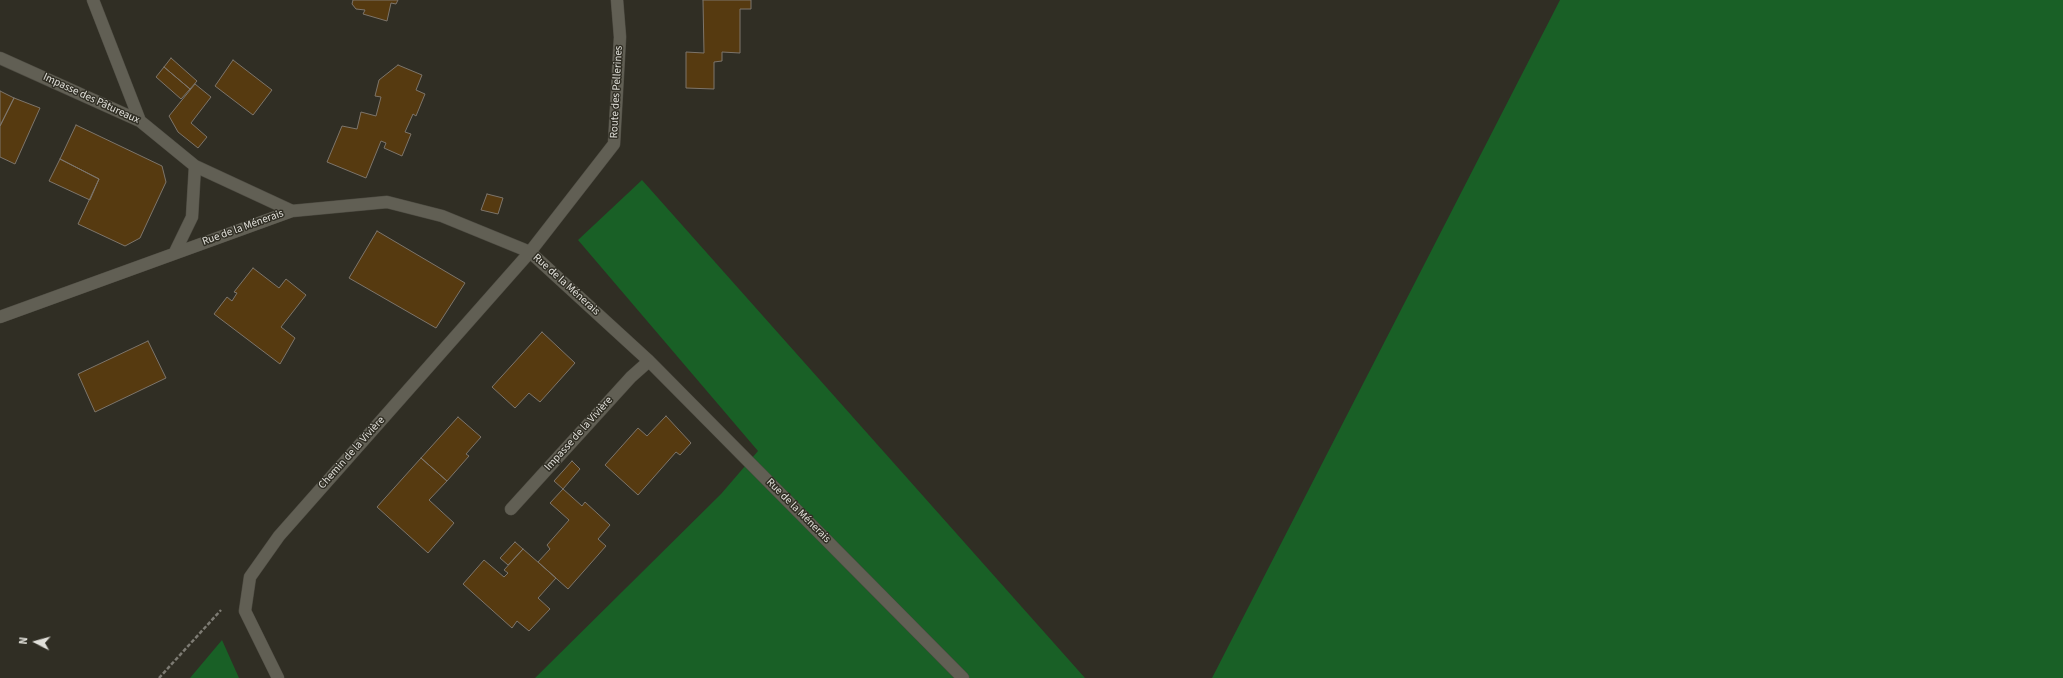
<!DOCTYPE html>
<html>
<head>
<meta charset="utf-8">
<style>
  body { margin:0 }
  #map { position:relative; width:2063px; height:678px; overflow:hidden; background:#302e24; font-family:"Source Sans 3",sans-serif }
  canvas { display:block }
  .north { position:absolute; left:16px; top:622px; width:40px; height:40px; -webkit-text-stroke:3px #302e24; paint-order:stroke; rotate:276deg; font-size:11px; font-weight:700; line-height:16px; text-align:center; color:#e1e0da }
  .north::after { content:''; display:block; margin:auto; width:14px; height:18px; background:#e1e0da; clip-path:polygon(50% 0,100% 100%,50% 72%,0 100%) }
</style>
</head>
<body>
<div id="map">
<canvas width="2063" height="678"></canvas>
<div class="north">N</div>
</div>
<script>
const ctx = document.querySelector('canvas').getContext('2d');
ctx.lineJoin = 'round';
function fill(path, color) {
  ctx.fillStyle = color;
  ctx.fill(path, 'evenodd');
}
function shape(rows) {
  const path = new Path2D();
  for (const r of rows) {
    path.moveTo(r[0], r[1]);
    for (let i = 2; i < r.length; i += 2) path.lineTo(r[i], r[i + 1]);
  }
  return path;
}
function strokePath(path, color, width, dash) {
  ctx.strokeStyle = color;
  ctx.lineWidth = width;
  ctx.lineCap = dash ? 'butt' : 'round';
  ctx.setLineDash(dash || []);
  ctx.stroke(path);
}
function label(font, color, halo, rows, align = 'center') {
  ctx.font = font + ' "Source Sans 3",sans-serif';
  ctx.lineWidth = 3;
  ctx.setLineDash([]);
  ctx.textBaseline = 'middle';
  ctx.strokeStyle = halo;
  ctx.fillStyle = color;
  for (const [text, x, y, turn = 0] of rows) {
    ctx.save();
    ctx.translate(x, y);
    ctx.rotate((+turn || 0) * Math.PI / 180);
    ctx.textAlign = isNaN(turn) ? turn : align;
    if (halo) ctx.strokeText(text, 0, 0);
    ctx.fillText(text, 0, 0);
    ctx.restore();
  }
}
fill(shape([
  [1560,0,2063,0,2063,678,1212,678],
  [642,180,1085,678,535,678,721,494,758,451,578,240],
  [222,640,239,678,190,678]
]), '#196026');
const building = shape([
  [353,0,398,0,396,4,391,3,387,21,363,14,365,10,356,9,352,4,353,0],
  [703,0,751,0,751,9,740,9,740,53,722,52,722,61,714,62,714,89,686,88,686,52,704,53,703,0],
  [171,58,197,81,190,89,164,67,171,58],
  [233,60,272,90,253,115,215,86,233,60],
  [398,65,422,75,416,90,425,94,416,116,413,114,405,132,411,134,402,156,384,148,386,143,381,141,366,178,327,162,342,126,357,129,361,112,376,116,381,97,375,96,379,80,398,65],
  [164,67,190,89,181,99,156,77,164,67],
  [195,84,211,97,191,123,207,137,198,148,178,132,169,116,195,84],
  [0,91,14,98,0,126,0,91],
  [14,98,40,108,15,164,0,157,0,126,14,98],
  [76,125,162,166,166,182,140,238,125,246,78,224,99,179,60,159,76,125],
  [60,159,99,179,90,200,49,181,60,159],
  [487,194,503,198,498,214,481,210,487,194],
  [377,231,465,283,436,328,349,278,377,231],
  [253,268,279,288,286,279,306,295,281,327,295,338,280,364,214,314,227,297,232,301,237,293,234,292,253,268],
  [542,332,575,363,540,402,529,393,515,408,492,387,542,332],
  [148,341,166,378,95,412,78,374,148,341],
  [666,416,691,443,680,455,676,452,638,495,605,465,638,428,647,436,666,416],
  [458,417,481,437,466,454,469,456,447,481,421,458,458,417],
  [421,458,447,481,429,500,454,523,428,553,377,507,421,458],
  [572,461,580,469,563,489,554,481,572,461],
  [563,489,582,506,585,502,610,525,598,539,606,546,568,589,538,562,550,549,547,545,569,520,550,503,563,489],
  [515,542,523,549,508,565,500,558,515,542],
  [523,549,556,578,538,598,550,609,529,631,517,621,512,628,463,584,484,560,504,577,508,573,504,570,523,549]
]);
fill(building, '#563a10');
strokePath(building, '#7d756b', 1);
const minor = shape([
  [93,0,140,121],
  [0,58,140,121,195,166,292,211],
  [175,252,192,217,195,166],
  [0,317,292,211,387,202,442,216,530,252,649,361,963,678],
  [511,509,631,377,649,361],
  [278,678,245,611,250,577,279,536,530,252,614,144,620,37,617,0]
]);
strokePath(minor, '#4d4b42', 13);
strokePath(shape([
  [159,678,221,610]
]), '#7d7b73', 2.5, [4, 2]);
strokePath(minor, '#615f54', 12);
label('11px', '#e1e0da', '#302e24', [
  ["Route des Pellerines",617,92,-87],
  ["Impasse des Pâtureaux",91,99,25],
  ["Rue de la Ménerais",243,228,-20],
  ["Rue de la Ménerais",566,285,42],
  ["Impasse de la Vivière",579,434,-48],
  ["Chemin de la Vivière",352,453,-48],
  ["Rue de la Ménerais",798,511,45]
]);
</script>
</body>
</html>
